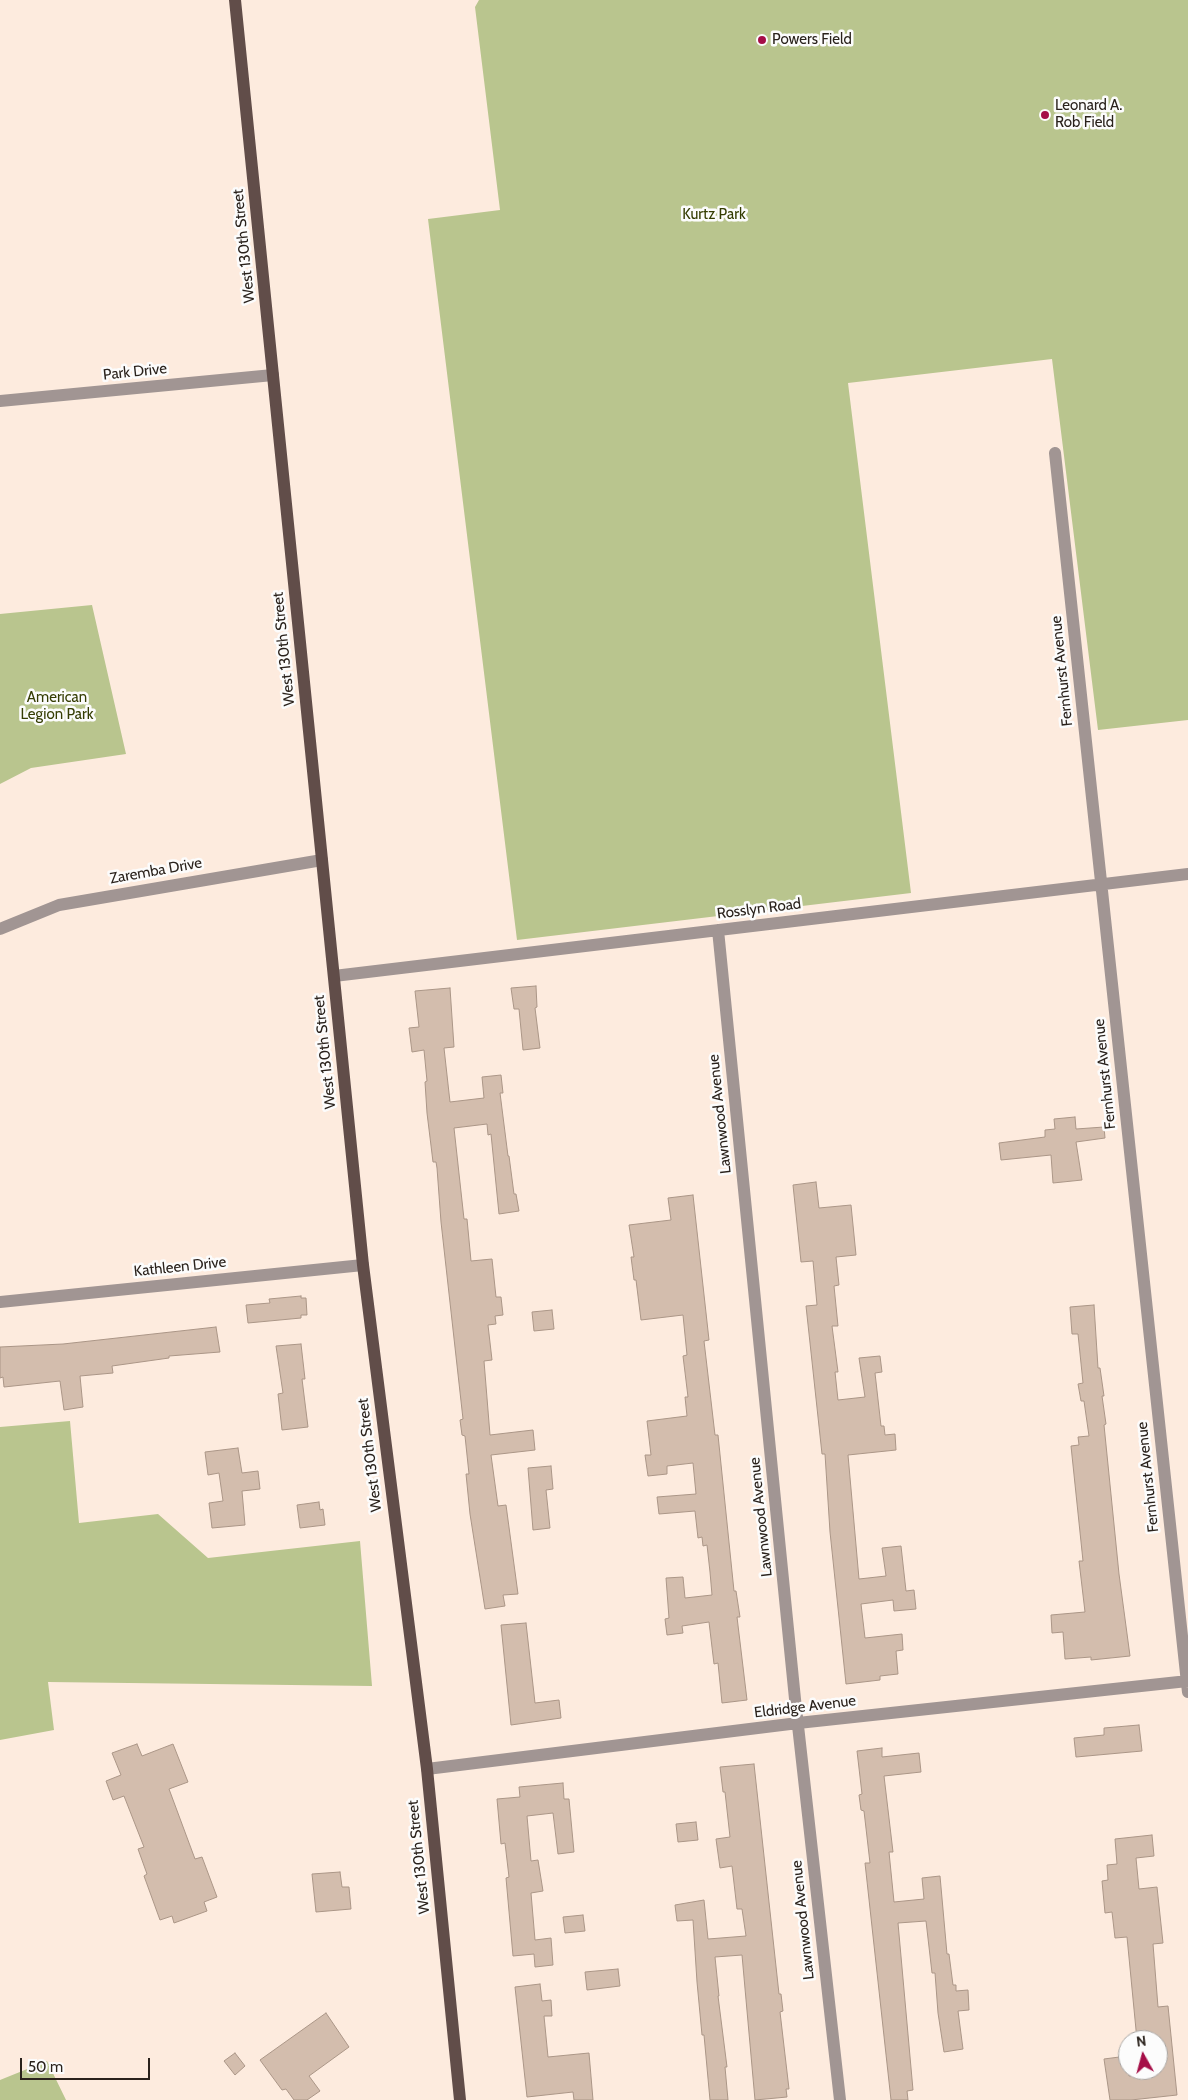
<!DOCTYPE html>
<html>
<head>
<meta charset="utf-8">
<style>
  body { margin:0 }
  #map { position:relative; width:1188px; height:2100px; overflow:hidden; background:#fdebde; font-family:Cabin,sans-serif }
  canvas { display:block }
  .north { position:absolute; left:1118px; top:2030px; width:50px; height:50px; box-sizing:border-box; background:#fcfcfc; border:1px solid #a8a5a2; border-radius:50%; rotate:353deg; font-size:14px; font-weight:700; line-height:20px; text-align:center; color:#2a221c }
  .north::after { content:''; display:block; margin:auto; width:18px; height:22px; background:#a50e47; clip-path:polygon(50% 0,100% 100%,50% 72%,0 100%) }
  .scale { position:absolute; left:20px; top:2058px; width:130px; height:22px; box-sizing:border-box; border:2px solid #2a221c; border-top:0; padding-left:6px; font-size:15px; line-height:18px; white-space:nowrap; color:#2a221c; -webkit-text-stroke:4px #fcfcfc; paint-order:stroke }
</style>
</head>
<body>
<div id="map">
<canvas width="1188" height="2100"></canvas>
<div class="north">N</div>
<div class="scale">50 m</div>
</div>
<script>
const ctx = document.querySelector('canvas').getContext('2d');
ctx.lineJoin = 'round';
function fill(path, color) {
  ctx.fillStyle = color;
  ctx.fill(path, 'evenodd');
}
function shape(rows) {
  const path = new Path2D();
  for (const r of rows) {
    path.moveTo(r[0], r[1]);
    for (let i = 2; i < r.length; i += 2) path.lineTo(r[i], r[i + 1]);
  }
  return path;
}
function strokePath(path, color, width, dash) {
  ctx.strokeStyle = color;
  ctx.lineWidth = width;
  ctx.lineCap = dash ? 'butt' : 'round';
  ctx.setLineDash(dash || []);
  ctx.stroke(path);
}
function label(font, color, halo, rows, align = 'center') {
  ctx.font = font + ' Cabin,sans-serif';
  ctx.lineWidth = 5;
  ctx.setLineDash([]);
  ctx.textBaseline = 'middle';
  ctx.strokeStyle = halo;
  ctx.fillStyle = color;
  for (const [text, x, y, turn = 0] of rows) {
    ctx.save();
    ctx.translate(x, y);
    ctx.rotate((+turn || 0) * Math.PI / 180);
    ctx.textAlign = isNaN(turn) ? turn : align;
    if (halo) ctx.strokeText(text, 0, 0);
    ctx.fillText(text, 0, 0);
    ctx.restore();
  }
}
fill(shape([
  [479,0,1188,0,1188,720,1098,730,1052,359,848,383,911,893,517,940,428,219,500,210,475,7],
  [92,605,126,754,31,768,0,784,0,614],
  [70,1421,79,1523,158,1514,208,1558,360,1541,372,1686,48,1682,54,1730,0,1740,0,1427],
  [47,2061,66,2100,0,2100,0,2080]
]), '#b9c58e');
const building = shape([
  [536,986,537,1007,535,1008,540,1048,523,1050,519,1009,514,1009,511,988,536,986],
  [450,988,454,1047,444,1048,450,1102,484,1098,482,1077,501,1075,503,1093,500,1093,508,1156,509,1156,514,1194,516,1194,519,1211,499,1214,491,1134,488,1135,487,1124,454,1128,464,1219,467,1219,471,1261,492,1259,496,1297,501,1297,503,1315,495,1316,496,1324,488,1325,492,1360,484,1361,490,1435,533,1430,535,1450,491,1455,498,1506,506,1505,518,1594,503,1595,505,1606,485,1609,470,1514,466,1474,469,1474,465,1436,462,1435,460,1420,463,1419,441,1222,437,1168,436,1162,433,1162,427,1113,425,1082,427,1081,424,1050,412,1052,409,1028,419,1027,415,991,450,988],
  [1075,1117,1076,1129,1104,1127,1105,1138,1076,1142,1082,1180,1053,1183,1051,1155,1001,1160,999,1143,1045,1137,1045,1130,1055,1129,1054,1119,1075,1117],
  [816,1182,819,1208,851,1205,856,1255,836,1257,839,1285,834,1286,838,1326,832,1326,838,1372,835,1372,838,1400,865,1397,859,1358,880,1356,882,1372,875,1373,881,1426,884,1426,885,1435,895,1434,896,1450,848,1455,859,1579,886,1576,882,1548,901,1546,906,1591,914,1590,916,1609,894,1611,893,1600,861,1604,865,1638,902,1634,903,1650,896,1651,898,1674,880,1676,880,1680,846,1684,830,1532,825,1454,822,1454,806,1306,817,1305,813,1261,801,1262,793,1185,816,1182],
  [693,1195,709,1340,704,1341,715,1435,718,1435,734,1591,736,1591,740,1617,737,1617,747,1700,722,1703,718,1663,714,1664,709,1622,682,1626,683,1633,667,1635,665,1619,669,1618,666,1578,683,1577,685,1598,712,1595,710,1572,707,1545,703,1546,702,1537,698,1538,695,1511,659,1514,657,1497,696,1494,693,1463,667,1466,667,1474,648,1476,645,1455,651,1455,647,1421,687,1416,685,1397,688,1397,683,1356,687,1355,683,1315,641,1320,636,1280,634,1280,631,1257,634,1257,629,1225,671,1220,668,1198,693,1195],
  [301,1296,301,1298,306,1298,307,1315,301,1315,301,1318,248,1323,246,1305,270,1303,269,1299,301,1296],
  [1094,1305,1098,1368,1100,1368,1104,1396,1102,1396,1106,1424,1104,1425,1119,1574,1130,1656,1091,1660,1091,1657,1065,1659,1063,1632,1052,1633,1051,1615,1085,1612,1079,1561,1083,1561,1071,1446,1079,1445,1078,1437,1089,1436,1084,1401,1081,1401,1078,1384,1083,1383,1078,1334,1072,1334,1070,1307,1094,1305],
  [552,1310,554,1329,534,1331,532,1312,552,1310],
  [216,1327,220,1352,169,1356,169,1358,112,1366,113,1373,80,1376,83,1407,64,1410,60,1381,4,1387,3,1377,0,1378,0,1347,63,1344,216,1327],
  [301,1344,305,1379,302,1379,308,1427,282,1430,278,1394,283,1393,276,1346,301,1344],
  [238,1448,242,1473,258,1471,260,1489,242,1491,245,1525,212,1528,209,1503,223,1501,219,1473,208,1475,205,1452,238,1448],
  [551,1466,553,1489,546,1490,550,1528,533,1530,528,1468,551,1466],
  [319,1502,320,1510,323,1509,325,1525,300,1528,297,1505,319,1502],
  [526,1623,535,1703,559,1700,561,1718,511,1725,501,1625,526,1623],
  [1139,1725,1142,1751,1076,1757,1074,1738,1104,1735,1104,1728,1139,1725],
  [137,1744,142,1756,173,1744,188,1782,169,1789,195,1859,202,1857,217,1897,204,1902,207,1911,174,1923,172,1916,160,1920,144,1876,147,1874,138,1849,144,1847,124,1796,113,1800,106,1781,121,1775,112,1753,137,1744],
  [882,1748,882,1757,919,1753,921,1772,884,1776,893,1852,889,1852,894,1902,924,1899,922,1878,940,1876,947,1954,949,1954,953,1985,956,1985,956,1991,968,1990,969,2010,958,2011,963,2049,944,2052,938,2013,935,1973,932,1973,926,1921,898,1923,913,2090,907,2091,908,2100,891,2100,865,1863,870,1863,864,1811,861,1810,859,1795,862,1794,857,1751,882,1748],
  [754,1764,779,1994,781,1994,783,2011,780,2012,789,2089,786,2089,787,2097,755,2100,742,1955,715,1957,719,1996,718,1996,727,2067,725,2067,728,2100,710,2100,704,2035,702,2035,697,1982,693,1920,677,1921,675,1905,704,1900,708,1939,746,1936,742,1909,737,1909,732,1866,720,1868,716,1839,730,1837,725,1792,723,1792,720,1767,754,1764],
  [563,1783,564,1799,569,1799,574,1852,558,1854,553,1813,527,1816,531,1861,538,1860,543,1891,531,1893,535,1940,551,1938,553,1965,535,1967,534,1954,513,1956,506,1878,509,1877,505,1843,501,1844,497,1799,520,1797,519,1787,563,1783],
  [696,1822,698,1840,678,1842,676,1824,696,1822],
  [1152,1835,1154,1856,1136,1858,1139,1889,1157,1887,1163,1943,1153,1944,1158,2007,1168,2006,1177,2095,1131,2100,1110,2100,1104,2059,1127,2056,1129,2076,1158,2073,1158,2040,1137,2040,1127,1937,1115,1938,1112,1912,1105,1913,1102,1881,1108,1880,1107,1865,1117,1864,1115,1839,1152,1835],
  [340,1872,342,1887,349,1887,351,1909,316,1912,312,1874,340,1872],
  [583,1915,585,1931,565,1933,563,1917,583,1915],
  [618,1969,620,1986,587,1990,585,1972,618,1969],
  [540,1984,542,2001,551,2000,552,2016,544,2016,548,2057,589,2053,593,2100,574,2100,573,2092,527,2097,515,1987,540,1984],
  [326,2013,349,2047,309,2076,320,2091,307,2100,294,2100,286,2089,282,2090,260,2060,326,2013],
  [235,2053,245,2066,235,2075,224,2061,235,2053]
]);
fill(building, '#d3bdad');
strokePath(building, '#ab9687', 1);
strokePath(shape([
  [0,401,273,375],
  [1055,453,1188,1692],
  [0,929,59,905,322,860],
  [718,930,795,1699,840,2100],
  [334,976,1188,874],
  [0,1302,363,1265],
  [427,1769,798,1723,1188,1681]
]), '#a19593', 12);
strokePath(shape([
  [235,0,363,1265,427,1769,460,2100]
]), '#614d49', 12);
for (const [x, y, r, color] of [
  [762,40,5,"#a50e47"],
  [1045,115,5,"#a50e47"]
]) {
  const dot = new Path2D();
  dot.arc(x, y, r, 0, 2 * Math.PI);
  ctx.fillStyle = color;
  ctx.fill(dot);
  strokePath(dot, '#fcfcfc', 2);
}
label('15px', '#2a221c', '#fcfcfc', [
  ["Powers Field",772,40],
  ["Leonard A.",1055,106],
  ["Rob Field",1055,123]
], 'left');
label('15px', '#353d03', '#fcfcfc', [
  ["Kurtz Park",714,215],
  ["American",57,698],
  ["Legion Park",57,715]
]);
label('15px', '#2a221c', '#fcfcfc', [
  ["West 130th Street",244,246,-96],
  ["Park Drive",135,372,-6],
  ["West 130th Street",284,649,-96],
  ["Fernhurst Avenue",1062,671,-96],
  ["Zaremba Drive",156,871,-10],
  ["Rosslyn Road",759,909,-7],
  ["West 130th Street",325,1052,-96],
  ["Fernhurst Avenue",1105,1074,-96],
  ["Lawnwood Avenue",720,1114,-96],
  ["Kathleen Drive",180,1267,-6],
  ["West 130th Street",370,1455,-97],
  ["Fernhurst Avenue",1148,1477,-96],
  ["Lawnwood Avenue",761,1517,-96],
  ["Eldridge Avenue",805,1707,-7],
  ["West 130th Street",419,1857,-96],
  ["Lawnwood Avenue",803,1920,-96]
]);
</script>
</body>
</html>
